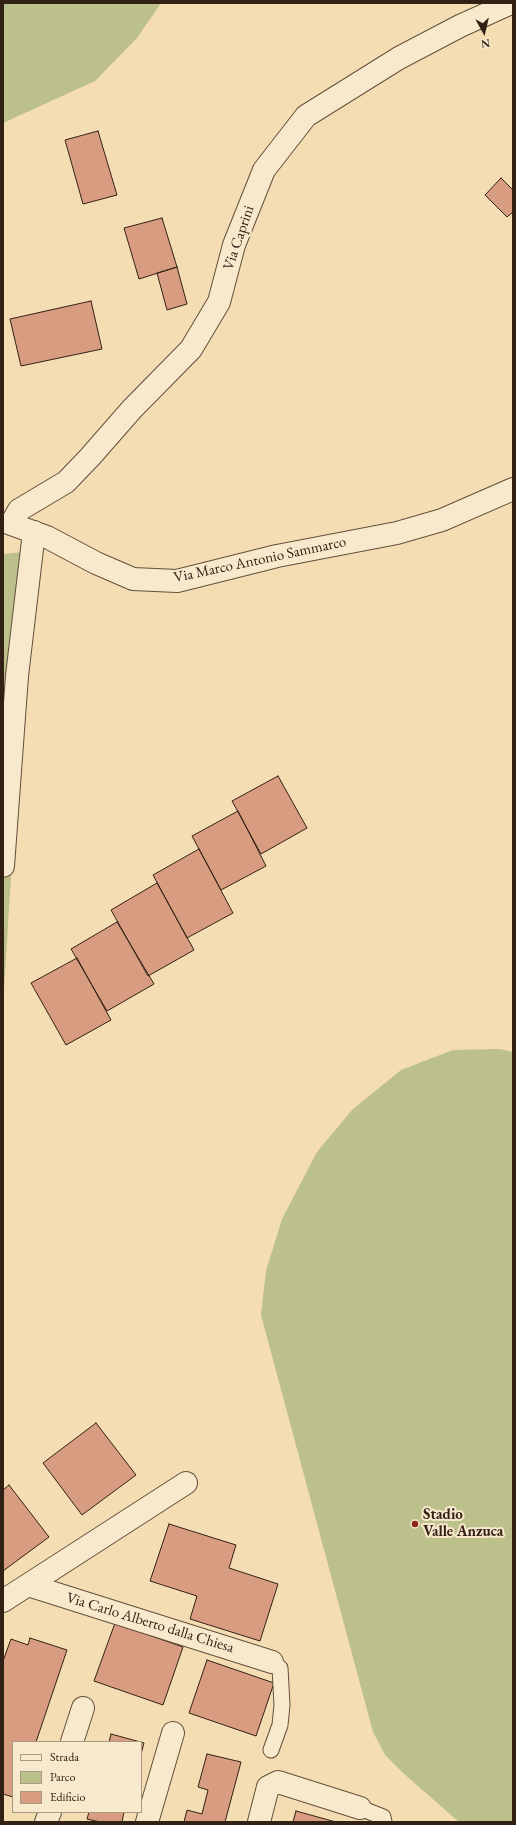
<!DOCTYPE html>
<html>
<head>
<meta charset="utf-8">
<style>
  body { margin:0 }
  #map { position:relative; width:516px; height:1825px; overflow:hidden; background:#f4ddb2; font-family:"EB Garamond",serif }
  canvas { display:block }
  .frame { position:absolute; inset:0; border:4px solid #332014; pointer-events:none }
  .legend { position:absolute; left:12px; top:1741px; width:130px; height:72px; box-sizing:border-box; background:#f8e9cd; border:1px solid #a99983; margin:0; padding:5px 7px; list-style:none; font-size:12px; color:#332014 }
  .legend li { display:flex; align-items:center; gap:8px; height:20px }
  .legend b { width:20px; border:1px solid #a99983 }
  .north { position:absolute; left:464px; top:12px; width:40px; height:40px; -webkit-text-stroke:3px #f8e9cd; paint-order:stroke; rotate:172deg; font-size:11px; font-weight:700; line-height:16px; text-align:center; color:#332014 }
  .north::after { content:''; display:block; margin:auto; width:14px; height:18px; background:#332014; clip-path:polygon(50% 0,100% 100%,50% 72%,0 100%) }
</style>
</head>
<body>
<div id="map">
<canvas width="516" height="1825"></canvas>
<div class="frame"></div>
<ul class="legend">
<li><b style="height:5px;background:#f8e9cd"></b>Strada</li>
<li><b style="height:11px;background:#bcc08b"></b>Parco</li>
<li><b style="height:11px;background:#d89d81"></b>Edificio</li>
</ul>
<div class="north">N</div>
</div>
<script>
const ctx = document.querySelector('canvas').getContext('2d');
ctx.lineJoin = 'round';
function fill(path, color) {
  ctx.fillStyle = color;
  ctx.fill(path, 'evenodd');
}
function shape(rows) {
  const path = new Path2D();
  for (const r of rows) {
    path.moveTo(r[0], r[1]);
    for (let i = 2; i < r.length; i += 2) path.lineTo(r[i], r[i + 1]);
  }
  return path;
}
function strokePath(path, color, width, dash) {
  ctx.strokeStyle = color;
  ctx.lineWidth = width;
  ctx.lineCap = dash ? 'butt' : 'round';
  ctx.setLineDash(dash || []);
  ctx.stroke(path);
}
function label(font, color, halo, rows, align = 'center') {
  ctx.font = font + ' "EB Garamond",serif';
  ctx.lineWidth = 4;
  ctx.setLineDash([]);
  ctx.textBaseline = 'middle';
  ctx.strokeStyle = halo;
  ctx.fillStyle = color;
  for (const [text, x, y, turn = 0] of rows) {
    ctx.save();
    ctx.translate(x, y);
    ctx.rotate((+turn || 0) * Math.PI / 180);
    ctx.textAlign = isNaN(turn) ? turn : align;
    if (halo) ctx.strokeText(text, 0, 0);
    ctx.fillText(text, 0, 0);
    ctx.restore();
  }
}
fill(shape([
  [3,3,161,3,137,38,95,81,3,123],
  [43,550,35,587,18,766,3,1005,3,554],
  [500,1049,513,1052,513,1822,459,1822,403,1773,385,1755,373,1732,261,1315,266,1271,282,1219,317,1152,352,1110,401,1070,453,1050]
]), '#bcc08b');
const building = shape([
  [98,131,117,195,83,204,65,140,98,131],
  [501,178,513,190,513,212,507,217,485,195,501,178],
  [162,218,177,267,139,279,124,228,162,218],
  [177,267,187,304,167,310,157,273,177,267],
  [91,301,102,349,21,366,10,319,91,301],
  [278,776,307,828,261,854,232,801,278,776],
  [238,811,266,866,221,890,192,836,238,811],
  [199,849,233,913,187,938,153,875,199,849],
  [157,883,194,950,148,976,111,910,157,883],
  [117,922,154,984,107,1011,71,949,117,922],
  [77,958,111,1020,66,1045,31,983,77,958],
  [96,1423,136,1475,82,1515,43,1463,96,1423],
  [9,1485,49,1537,3,1571,3,1490,9,1485],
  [169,1524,236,1545,229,1568,278,1584,260,1641,190,1619,197,1596,150,1581,169,1524],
  [115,1623,183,1647,163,1705,94,1681,115,1623],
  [30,1638,67,1650,36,1742,13,1742,13,1797,3,1794,3,1661,11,1639,28,1645,30,1638],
  [207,1660,274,1683,256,1736,189,1713,207,1660],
  [111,1734,144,1743,141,1754,141,1742,109,1742,111,1734],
  [207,1754,241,1762,225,1822,184,1822,187,1810,202,1814,208,1790,198,1787,207,1754],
  [296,1811,336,1822,293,1822,296,1811],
  [89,1812,124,1812,122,1822,100,1822,87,1819,89,1812]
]);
fill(building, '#d89d81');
strokePath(building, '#332014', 1);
const lane = shape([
  [271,1750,280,1725,282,1705,280,1668,272,1662],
  [360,1808,383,1817,384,1822]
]);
const street = shape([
  [11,524,19,510,66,482,90,457,132,409,191,349,219,302,234,245,264,170,306,116,399,58,460,26,511,3],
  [11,524,47,537,96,563,133,579,177,581,277,556,397,533,442,520,513,489],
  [3,866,17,676,34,532],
  [28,1585,272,1662],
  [3,1601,186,1483],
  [72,1742,83,1708],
  [46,1822,50,1812],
  [147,1822,173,1733],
  [259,1822,268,1787,278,1782,360,1808]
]);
strokePath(lane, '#634f3c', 17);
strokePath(street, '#634f3c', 24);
strokePath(lane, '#f8e9cd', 15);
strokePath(street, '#f8e9cd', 22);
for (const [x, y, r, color] of [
  [415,1524,4,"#8f2418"]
]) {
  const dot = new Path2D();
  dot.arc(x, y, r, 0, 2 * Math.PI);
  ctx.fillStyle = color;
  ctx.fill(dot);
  strokePath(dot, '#f8e9cd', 1.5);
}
label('15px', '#332014', '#f8e9cd', [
  ["Via Caprini",239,238,-71],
  ["Via Marco Antonio Sammarco",260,560,-12],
  ["Via Carlo Alberto dalla Chiesa",150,1623,17]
]);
label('bold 15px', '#332014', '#f8e9cd', [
  ["Stadio",423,1515],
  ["Valle Anzuca",423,1532]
], 'left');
</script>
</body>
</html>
